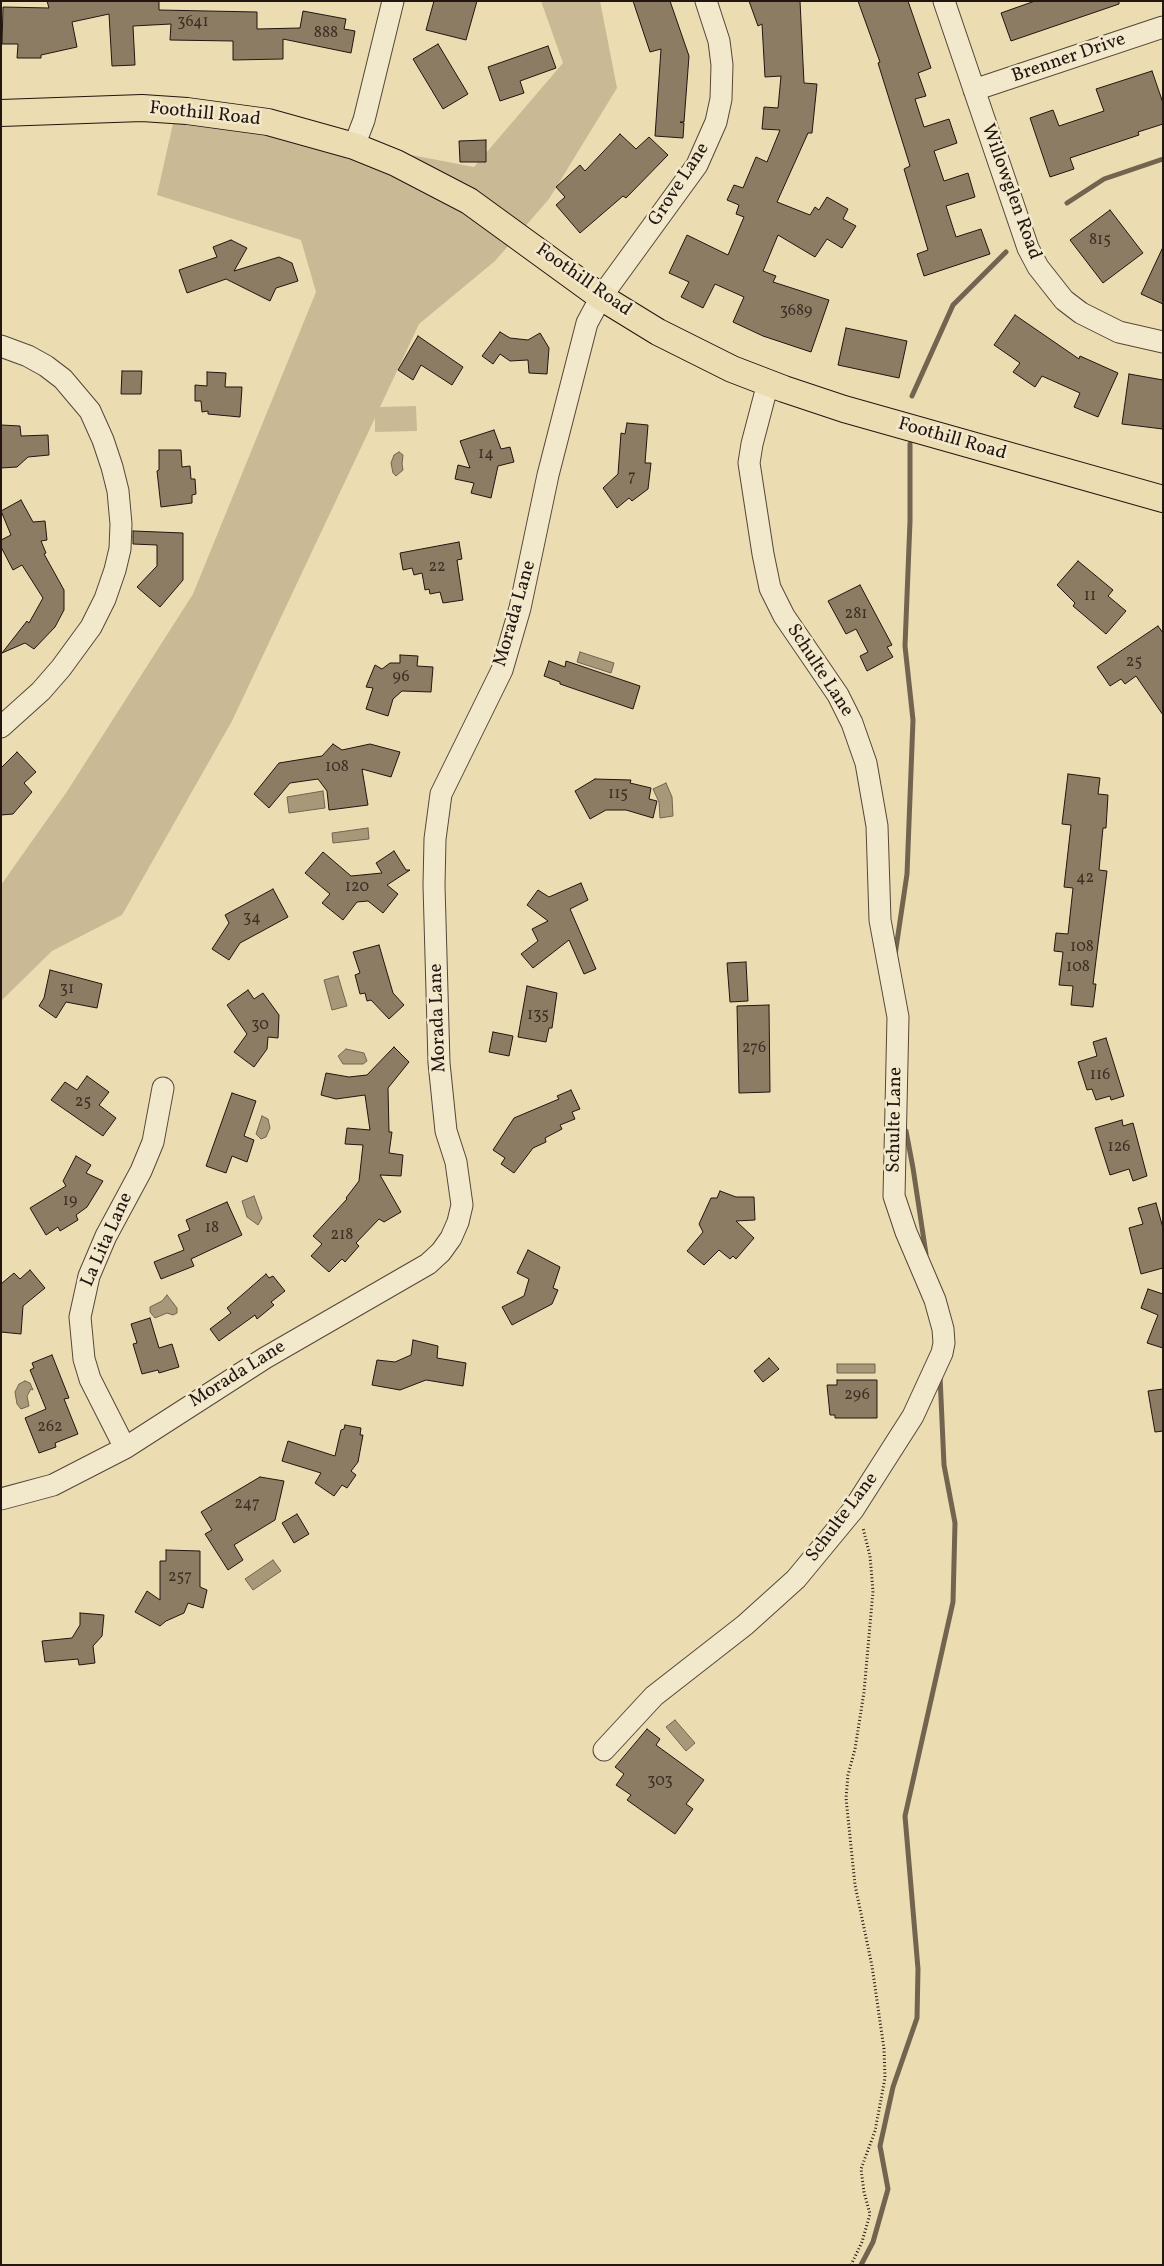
<!DOCTYPE html>
<html>
<head>
<meta charset="utf-8">
<style>
  body { margin:0 }
  #map { position:relative; width:1164px; height:2266px; overflow:hidden; background:#ebdcb1; font-family:Vollkorn,serif }
  canvas { display:block }
  .frame { position:absolute; inset:0; border:2px solid #23150f; pointer-events:none }
</style>
</head>
<body>
<div id="map">
<canvas width="1164" height="2266"></canvas>
<div class="frame"></div>
</div>
<script>
const ctx = document.querySelector('canvas').getContext('2d');
ctx.lineJoin = 'round';
function fill(path, color) {
  ctx.fillStyle = color;
  ctx.fill(path, 'evenodd');
}
function shape(rows) {
  const path = new Path2D();
  for (const r of rows) {
    path.moveTo(r[0], r[1]);
    for (let i = 2; i < r.length; i += 2) path.lineTo(r[i], r[i + 1]);
  }
  return path;
}
function strokePath(path, color, width, dash) {
  ctx.strokeStyle = color;
  ctx.lineWidth = width;
  ctx.lineCap = dash ? 'butt' : 'round';
  ctx.setLineDash(dash || []);
  ctx.stroke(path);
}
function label(font, color, halo, rows, align = 'center') {
  ctx.font = font + ' Vollkorn,serif';
  ctx.lineWidth = 5;
  ctx.setLineDash([]);
  ctx.textBaseline = 'middle';
  ctx.strokeStyle = halo;
  ctx.fillStyle = color;
  for (const [text, x, y, turn = 0] of rows) {
    ctx.save();
    ctx.translate(x, y);
    ctx.rotate((+turn || 0) * Math.PI / 180);
    ctx.textAlign = isNaN(turn) ? turn : align;
    if (halo) ctx.strokeText(text, 0, 0);
    ctx.fillText(text, 0, 0);
    ctx.restore();
  }
}
fill(shape([
  [541,1,600,1,617,88,549,199,495,261,419,324,380,407,416,406,417,431,375,432,375,418,232,721,122,915,52,951,1,1001,1,885,66,793,193,594,316,292,301,240,157,195,176,110,474,167,563,63]
]), '#c9ba95');
const water = shape([
  [399,452,403,455,402,464,403,470,396,476,393,473,391,463,394,455,399,452],
  [580,652,614,663,611,673,577,662,580,652],
  [666,783,672,797,673,816,660,818,659,802,653,789,666,783],
  [323,791,325,808,289,813,287,797,323,791],
  [368,828,369,839,333,843,332,833,368,828],
  [338,976,347,1006,332,1010,324,980,338,976],
  [346,1049,364,1053,367,1061,363,1064,343,1064,338,1056,346,1049],
  [262,1116,268,1119,270,1128,266,1137,261,1139,256,1134,262,1116],
  [254,1196,262,1218,258,1225,247,1217,242,1201,254,1196],
  [167,1295,177,1308,177,1313,173,1315,167,1313,155,1318,150,1312,150,1307,162,1301,167,1295],
  [837,1364,875,1364,875,1373,837,1373,837,1364],
  [25,1381,30,1383,33,1390,31,1389,27,1396,29,1406,21,1409,17,1404,15,1392,19,1384,25,1381],
  [273,1560,281,1571,253,1590,245,1579,273,1560],
  [675,1720,695,1743,686,1751,666,1727,675,1720]
]);
fill(water, '#a7987a');
strokePath(water, '#72644f', 1);
strokePath(shape([
  [1067,203,1104,179,1163,159],
  [912,396,953,305,1006,252],
  [895,955,907,874,913,720,905,646,910,521,910,444],
  [906,1131,913,1168,926,1254],
  [861,2265,873,2242,888,2189,880,2146,893,2087,917,2018,918,1969,905,1816,953,1602,955,1523,944,1465,940,1376]
]), '#72644f', 5);
const building = shape([
  [47,1,159,1,159,10,257,12,257,29,300,28,303,11,346,19,344,29,355,31,351,53,283,39,283,59,233,60,233,41,170,40,171,24,133,26,135,65,112,66,109,14,72,22,77,47,41,55,41,58,17,58,18,44,2,44,3,7,49,8,47,1],
  [434,1,477,1,466,40,426,30,434,1],
  [633,1,670,1,689,56,684,122,680,122,684,123,683,138,655,136,661,49,650,52,633,1],
  [749,1,800,1,804,83,817,84,812,133,808,133,777,202,810,215,815,207,819,210,827,197,848,209,843,219,856,226,842,248,827,239,815,257,778,235,763,271,776,276,773,282,829,300,811,352,763,336,733,322,744,297,715,284,703,308,681,297,689,282,669,273,687,235,728,255,744,217,736,214,739,205,727,200,734,185,743,188,756,157,767,162,780,130,762,129,764,107,778,108,781,76,765,77,762,24,758,26,749,1],
  [858,1,908,1,931,68,918,73,926,96,915,99,924,127,949,119,957,143,934,151,944,181,968,173,975,197,946,206,956,237,981,229,990,254,924,276,917,254,928,250,904,169,910,166,878,63,880,62,858,1],
  [1035,1,1119,1,1119,4,1011,41,1001,13,1035,1],
  [438,44,468,94,443,109,413,59,438,44],
  [548,46,556,68,520,81,524,93,500,101,488,67,548,46],
  [1152,71,1163,103,1163,124,1138,132,1139,135,1070,158,1074,169,1050,177,1030,118,1053,110,1059,126,1104,111,1096,89,1152,71],
  [620,134,636,149,649,137,668,155,626,198,623,196,580,233,556,205,565,197,556,187,580,165,585,171,620,134],
  [486,140,486,162,460,162,459,141,486,140],
  [1110,210,1143,253,1103,283,1070,240,1110,210],
  [231,240,247,248,234,271,279,257,292,263,298,281,276,288,270,301,226,279,187,293,179,270,217,257,213,247,231,240],
  [1163,247,1163,304,1141,294,1163,247],
  [1015,315,1079,359,1080,356,1118,373,1098,417,1074,407,1080,393,1042,376,1035,387,1013,372,1020,363,994,345,1015,315],
  [846,328,907,341,899,378,838,365,846,328],
  [500,332,510,338,528,340,540,333,549,348,547,374,529,373,528,360,510,361,500,354,493,364,482,356,500,332],
  [418,336,463,367,452,385,421,365,413,380,398,370,418,336],
  [122,371,142,371,141,394,121,394,122,371],
  [207,372,226,373,225,387,242,387,240,417,208,414,208,411,202,412,201,401,195,401,195,385,207,386,207,372],
  [1129,374,1163,380,1163,429,1122,424,1129,374],
  [627,423,648,425,645,463,651,463,648,489,632,501,629,498,617,508,603,488,618,474,621,433,625,434,627,423],
  [1,425,20,426,21,436,48,435,49,455,28,457,17,467,1,468,1,425],
  [494,430,501,449,510,447,514,462,498,466,491,498,471,493,474,483,455,479,458,465,470,468,460,441,494,430],
  [159,450,181,450,182,467,190,466,191,479,195,479,196,494,192,495,192,503,161,507,157,471,159,470,159,450],
  [21,500,33,522,45,521,47,540,41,541,46,553,44,554,64,590,64,610,55,627,34,649,25,643,2,653,27,621,29,623,43,598,22,565,13,570,1,547,1,540,11,535,1,511,21,500],
  [133,531,183,533,183,580,160,607,137,587,157,566,157,545,133,544,133,531],
  [459,542,462,559,457,560,463,600,443,603,440,592,430,594,429,589,425,590,422,573,414,575,412,568,403,570,400,553,459,542],
  [1078,561,1113,590,1108,596,1126,611,1106,634,1073,606,1075,603,1057,585,1078,561],
  [860,585,892,645,887,647,893,657,867,671,860,656,868,652,856,629,846,634,828,601,860,585],
  [1158,626,1163,633,1163,715,1136,676,1125,684,1121,679,1110,686,1097,667,1158,626],
  [400,655,418,656,417,666,433,667,431,692,402,691,393,699,388,716,366,709,373,688,366,687,375,665,382,669,390,663,400,663,400,655],
  [549,661,565,667,566,661,640,686,633,709,560,684,560,682,544,676,549,661],
  [333,744,342,750,370,744,400,752,391,777,362,769,368,805,329,810,327,791,318,779,290,783,269,808,254,794,279,763,322,756,333,744],
  [17,752,36,772,24,783,32,792,13,814,1,815,1,768,17,752],
  [1068,774,1100,778,1098,794,1108,795,1106,828,1103,828,1099,870,1107,871,1093,984,1096,984,1093,1007,1071,1005,1073,986,1059,985,1063,952,1054,951,1056,933,1068,934,1073,888,1064,887,1071,825,1062,824,1068,774],
  [595,779,631,780,630,783,651,788,649,799,657,801,653,818,626,810,606,810,590,819,575,791,595,779],
  [394,851,406,870,410,870,387,885,398,894,383,913,368,901,357,902,343,920,322,903,330,894,305,873,323,852,351,876,382,873,376,863,394,851],
  [581,883,588,900,570,909,596,969,584,974,569,940,533,968,521,954,538,941,532,929,548,921,527,905,538,890,549,897,581,883],
  [273,889,288,917,240,943,229,960,212,949,229,923,225,915,273,889],
  [379,945,393,993,404,1005,389,1019,371,1000,367,1001,365,993,360,994,355,975,360,973,353,952,379,945],
  [746,962,748,1001,730,1002,727,963,746,962],
  [50,970,102,984,97,1008,66,1002,56,1018,39,1006,44,998,50,970],
  [527,986,557,993,552,1028,549,1028,546,1042,518,1037,527,986],
  [248,990,254,999,263,993,279,1015,278,1038,268,1037,267,1049,254,1067,234,1052,247,1034,227,1005,248,990],
  [769,1005,770,1092,739,1093,737,1006,769,1005],
  [493,1032,513,1036,509,1056,489,1052,493,1032],
  [1106,1038,1124,1096,1111,1100,1110,1096,1096,1100,1092,1089,1087,1090,1078,1062,1097,1056,1093,1042,1106,1038],
  [394,1047,409,1062,388,1088,389,1132,392,1132,389,1153,403,1155,401,1176,380,1175,401,1212,384,1222,379,1219,356,1243,359,1246,345,1262,342,1259,329,1272,311,1256,322,1244,313,1236,347,1199,346,1198,359,1181,363,1145,345,1144,347,1128,370,1130,365,1095,336,1099,321,1095,326,1073,349,1077,367,1075,394,1047],
  [87,1076,109,1092,99,1105,116,1118,103,1136,51,1100,65,1082,77,1090,87,1076],
  [571,1090,580,1109,572,1112,575,1119,560,1125,562,1129,545,1138,546,1142,533,1148,514,1173,501,1164,505,1158,493,1150,514,1118,559,1099,557,1096,571,1090],
  [232,1093,256,1101,244,1136,254,1140,247,1162,232,1156,226,1173,206,1166,232,1093],
  [1122,1120,1123,1126,1133,1123,1147,1176,1133,1181,1129,1169,1110,1175,1095,1128,1122,1120],
  [76,1156,91,1165,86,1173,103,1181,87,1207,76,1215,78,1220,60,1231,58,1227,46,1235,30,1208,66,1186,63,1181,76,1156],
  [720,1191,736,1197,754,1197,755,1220,736,1221,754,1238,736,1259,733,1256,730,1259,719,1250,704,1265,687,1251,703,1232,699,1224,711,1198,717,1198,720,1191],
  [227,1202,242,1235,191,1259,194,1266,161,1279,154,1262,184,1250,178,1235,190,1230,186,1220,227,1202],
  [1156,1203,1163,1228,1163,1268,1141,1274,1129,1228,1143,1224,1138,1208,1156,1203],
  [528,1250,560,1267,553,1288,558,1290,552,1304,512,1325,502,1307,524,1296,529,1279,517,1273,528,1250],
  [30,1270,45,1288,23,1306,21,1334,1,1332,1,1284,14,1273,20,1279,30,1270],
  [266,1274,269,1278,273,1276,285,1291,271,1302,274,1305,257,1319,255,1315,219,1341,210,1329,231,1313,227,1308,266,1274],
  [1148,1289,1163,1294,1163,1348,1147,1343,1158,1315,1141,1308,1148,1289],
  [150,1318,159,1348,172,1344,179,1367,159,1373,158,1370,142,1374,133,1344,137,1343,131,1324,150,1318],
  [413,1340,438,1346,437,1358,466,1363,463,1386,426,1380,400,1390,372,1385,377,1360,395,1362,411,1355,413,1340],
  [52,1355,69,1398,64,1399,78,1434,55,1443,56,1447,39,1453,25,1418,46,1409,30,1370,34,1368,32,1363,52,1355],
  [769,1358,779,1369,763,1382,754,1371,769,1358],
  [837,1380,877,1380,877,1418,835,1418,835,1415,830,1415,827,1385,837,1385,837,1380],
  [1163,1389,1163,1431,1155,1432,1148,1391,1163,1389],
  [345,1425,361,1428,360,1435,363,1435,358,1462,351,1471,356,1475,347,1488,342,1485,334,1496,315,1483,321,1473,282,1461,288,1441,335,1456,341,1430,344,1429,345,1425],
  [260,1477,284,1481,275,1520,234,1545,243,1560,228,1570,205,1534,212,1530,201,1512,260,1477],
  [297,1514,309,1534,294,1543,282,1523,297,1514],
  [166,1550,200,1551,200,1587,207,1590,203,1608,188,1603,184,1613,166,1621,160,1626,135,1612,147,1591,160,1600,160,1561,166,1561,166,1550],
  [80,1613,104,1615,102,1636,93,1646,95,1663,79,1665,78,1659,45,1662,42,1641,72,1638,80,1625,80,1613],
  [647,1729,660,1739,656,1745,704,1780,686,1804,693,1809,675,1834,627,1800,631,1795,616,1785,624,1774,615,1767,647,1729]
]);
fill(building, '#8b7c63');
strokePath(building, '#23150f', 1);
const minor = shape([
  [944,1,1028,248,1038,267,1064,300,1081,313,1119,332,1163,342],
  [974,90,1163,27],
  [354,146,364,120,393,1],
  [1,346,28,356,46,366,63,379,90,411,103,440,112,467,118,491,121,524,120,549,115,570,105,599,91,627,61,668,41,691,1,727],
  [125,1448,90,1379,84,1359,80,1317,89,1276,106,1236,141,1171,153,1142,163,1088],
  [1,1499,53,1485,125,1448,265,1358,428,1264,441,1252,451,1238,458,1222,462,1205,456,1162,446,1131,439,1063,434,885,435,839,441,794,502,670,520,608,548,475,587,323,601,297,697,165,716,122,721,99,722,65,719,41,706,1],
  [604,1750,654,1696,745,1625,796,1579,853,1510,913,1416,942,1353,944,1343,943,1329,935,1300,906,1232,894,1196,898,1017,880,920,877,826,866,763,852,723,838,695,784,616,770,588,763,554,749,463,752,444,768,383]
]);
const major = shape([
  [1,113,142,108,187,111,268,122,354,146,396,163,469,201,601,297,658,332,732,369,784,389,844,409,1163,499]
]);
strokePath(minor, '#554738', 23);
strokePath(major, '#23150f', 28);
strokePath(shape([
  [851,2265,862,2242,870,2214,864,2192,861,2169,875,2131,885,2078,884,2049,872,1966,855,1885,846,1798,848,1775,855,1749,864,1692,873,1591,870,1556,863,1528]
]), '#23150f', 3, [1, 2.5]);
strokePath(minor, '#f2e8cc', 21);
strokePath(major, '#ebdcb1', 26);
label('16px', '#3d2f24', null, [
  ["3641",193,23],
  ["888",326,34],
  ["815",1100,241],
  ["3689",796,312],
  ["14",486,455],
  ["7",632,478],
  ["22",437,568],
  ["11",1090,597],
  ["281",856,615],
  ["25",1134,663],
  ["96",401,678],
  ["108",337,768],
  ["115",618,795],
  ["42",1085,879],
  ["120",357,888],
  ["34",252,919],
  ["108",1082,948],
  ["108",1078,968],
  ["31",67,990],
  ["135",538,1016],
  ["30",260,1026],
  ["276",754,1049],
  ["116",1100,1076],
  ["25",83,1103],
  ["126",1119,1148],
  ["19",70,1202],
  ["18",212,1229],
  ["218",342,1236],
  ["296",857,1396],
  ["262",50,1428],
  ["247",247,1505],
  ["257",180,1578],
  ["303",660,1782]
]);
label('19px', '#23150f', '#f2e8cc', [
  ["Brenner Drive",1069,59,-19],
  ["Foothill Road",205,115,6],
  ["Grove Lane",680,185,-57],
  ["Willowglen Road",1010,192,70],
  ["Foothill Road",583,281,35],
  ["Foothill Road",952,440,16],
  ["Morada Lane",516,614,-74],
  ["Schulte Lane",819,671,57],
  ["Morada Lane",439,1018,-92],
  ["Schulte Lane",896,1120,-89],
  ["La Lita Lane",108,1240,-66],
  ["Morada Lane",238,1375,-32],
  ["Schulte Lane",843,1518,-53]
]);
</script>
</body>
</html>
